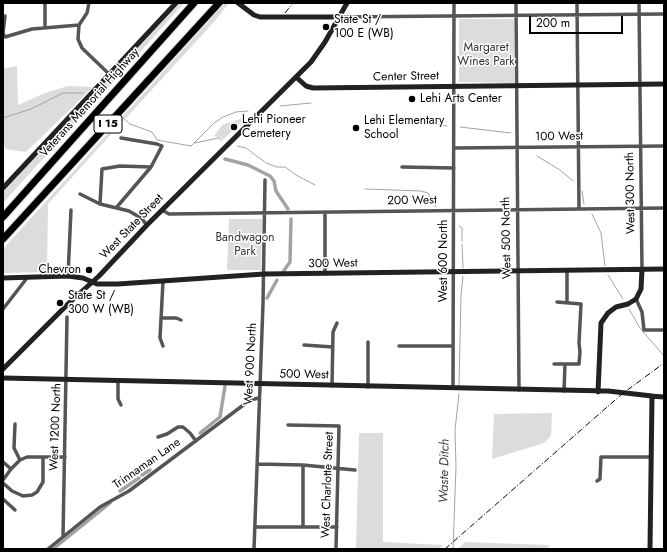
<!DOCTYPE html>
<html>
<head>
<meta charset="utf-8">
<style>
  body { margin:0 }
  #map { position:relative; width:667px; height:552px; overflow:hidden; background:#fff; font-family:Jost,sans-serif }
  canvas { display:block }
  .frame { position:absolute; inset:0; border:4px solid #000; pointer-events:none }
  .scale { position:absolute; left:529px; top:16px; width:94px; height:18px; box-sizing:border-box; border:2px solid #000; border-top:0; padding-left:5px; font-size:12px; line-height:14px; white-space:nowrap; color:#000; -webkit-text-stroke:3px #fff; paint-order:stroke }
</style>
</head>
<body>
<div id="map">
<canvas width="667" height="552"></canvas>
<div class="frame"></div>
<div class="scale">200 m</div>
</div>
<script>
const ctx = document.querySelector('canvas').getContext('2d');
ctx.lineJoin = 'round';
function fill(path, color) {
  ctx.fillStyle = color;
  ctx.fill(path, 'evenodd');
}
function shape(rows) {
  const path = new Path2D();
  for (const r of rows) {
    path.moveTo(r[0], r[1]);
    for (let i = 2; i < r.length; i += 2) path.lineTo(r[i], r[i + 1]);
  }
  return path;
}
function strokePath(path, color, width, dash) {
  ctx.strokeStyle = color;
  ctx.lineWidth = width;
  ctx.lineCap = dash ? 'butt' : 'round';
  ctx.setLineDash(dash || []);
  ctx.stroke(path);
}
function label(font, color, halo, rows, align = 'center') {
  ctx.font = font + ' Jost,sans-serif';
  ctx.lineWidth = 3;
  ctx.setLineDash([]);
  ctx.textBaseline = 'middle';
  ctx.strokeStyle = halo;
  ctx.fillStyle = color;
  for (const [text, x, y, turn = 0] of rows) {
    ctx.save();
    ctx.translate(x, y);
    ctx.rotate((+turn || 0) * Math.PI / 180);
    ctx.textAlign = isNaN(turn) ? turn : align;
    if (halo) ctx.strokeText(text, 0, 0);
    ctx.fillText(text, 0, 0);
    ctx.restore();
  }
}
fill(shape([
  [180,3,184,3,109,87,100,96,95,94],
  [225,3,229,3,214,22,126,118,123,119,124,120,48,204,47,272,3,273,3,249],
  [459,19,514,19,514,83,459,82],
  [17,66,18,105,45,93,68,86,93,87,26,152,5,149,3,141,3,67,6,68],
  [93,97,99,97,3,203,3,193,31,161,49,146,57,134],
  [246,117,224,139,214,136,222,125],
  [229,219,262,219,261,270,227,270],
  [552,413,551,436,544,443,492,459,494,414],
  [359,433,383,433,383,542,443,545,439,549,356,549],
  [465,542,549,545,548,549,458,549]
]), '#dcdcdc');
strokePath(shape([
  [93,95,101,98],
  [280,106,311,103],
  [121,116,130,124,152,132,157,140,191,146,214,123,223,117,236,112,248,111],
  [3,118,31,109,63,93,83,93],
  [400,118,447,126],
  [460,127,511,133],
  [195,143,218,138,222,140],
  [237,146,246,148,266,163,277,167,285,167,296,175,315,185],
  [537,156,560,170,573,181],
  [365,189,421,191,428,193,436,207],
  [582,191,584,204],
  [592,214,601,233,605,266],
  [459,226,462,228,462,241],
  [462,244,463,268],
  [608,275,623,299],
  [629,309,640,328,664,356],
  [459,385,461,295,463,276],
  [453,549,456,467,455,430,459,394]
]), '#a3a3a3', 1);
strokePath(shape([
  [225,159,248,165,270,176,274,181,276,191,288,209],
  [283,272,290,262,291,219],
  [267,298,277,280],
  [200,433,220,417,225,386],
  [142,475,150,470],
  [120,491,139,478],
  [53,549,110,503]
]), '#a3a3a3', 3.5);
const highway = shape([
  [3,217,194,3],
  [3,239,219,3]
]);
strokePath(highway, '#dbdbdb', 9);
strokePath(shape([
  [45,3,45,27],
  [516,3,519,390],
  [577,3,579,209],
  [639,3,642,270],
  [5,16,3,33,5,37,32,29,79,25],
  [339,17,664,14],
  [79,25,78,39,82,48,109,74],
  [79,25,87,13,89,3],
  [454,148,664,146],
  [402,167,454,168],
  [80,194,100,204,129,211,141,218,147,225],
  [100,204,102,169,120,166,151,167],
  [116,208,151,167,162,146,157,144,121,138],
  [162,210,169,214,664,208],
  [325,274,325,213],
  [68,276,71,210],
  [163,281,160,338,163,346],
  [636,299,642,312,644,330,664,330],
  [567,303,567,270],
  [3,309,27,278],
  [161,318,176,318,181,320],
  [304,345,333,347],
  [399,346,453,346],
  [554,364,579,364,580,352,579,343,581,304,557,302],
  [118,381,118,399,121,405],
  [332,386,333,332,337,323],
  [368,387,368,342],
  [453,388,454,3],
  [564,391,565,364],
  [15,424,14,448,20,460],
  [288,425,339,426,336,548],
  [158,437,167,434,178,427,183,427,190,433,196,441],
  [3,462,11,469],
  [257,464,303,465,355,470],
  [3,480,11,469,20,460,27,457,65,457],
  [597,481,600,479,601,457,651,457],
  [3,483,12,491,23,496,32,495,37,492,43,482,43,457],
  [3,499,15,510],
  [303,526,303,465],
  [255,527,337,527],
  [63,537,67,317],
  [48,549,100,507,129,491,250,400,259,398],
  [254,549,263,304,265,180]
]), '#555', 3.5);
strokePath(shape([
  [238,3,254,15,260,17,339,17],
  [296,77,306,86,313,88,664,84],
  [3,188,176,3],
  [3,278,68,276,83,278,97,284,118,284,264,274,664,269],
  [3,369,69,303,99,276,147,225,311,62,325,42,347,3],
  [3,378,608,391,652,396],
  [598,392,601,323,608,313,616,307,628,304,636,299,641,289,642,270],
  [650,396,664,397],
  [650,549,652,396]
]), '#222', 5);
strokePath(highway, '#000', 7);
strokePath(shape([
  [285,13,293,3],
  [445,549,622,394,664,363]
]), '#000', 1, [6, 2, 1, 2]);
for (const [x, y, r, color] of [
  [326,27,4,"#000"],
  [412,99,4,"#000"],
  [234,127,4,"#000"],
  [356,128,4,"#000"],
  [89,270,4,"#000"],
  [60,303,4,"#000"]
]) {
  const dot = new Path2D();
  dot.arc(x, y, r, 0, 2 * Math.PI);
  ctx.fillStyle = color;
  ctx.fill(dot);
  strokePath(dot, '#fff', 1.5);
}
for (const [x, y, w] of [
  [108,124,28]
]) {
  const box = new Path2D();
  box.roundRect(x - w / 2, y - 9, w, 18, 3);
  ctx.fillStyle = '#fff';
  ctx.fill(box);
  strokePath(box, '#000', 1);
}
label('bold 11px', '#000', null, [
  ["I 15",108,124]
]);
label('12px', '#000', '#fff', [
  ["State St /",334,20],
  ["100 E (WB)",334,34],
  ["Lehi Arts Center",420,99],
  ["Lehi Pioneer",242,120],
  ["Cemetery",242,134],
  ["Lehi Elementary",364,121],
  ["School",364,135],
  ["Chevron",81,270,"right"],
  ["State St /",68,296],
  ["300 W (WB)",68,310]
], 'left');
label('12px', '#333', '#fff', [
  ["Margaret",486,48],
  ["Wines Park",486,62],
  ["Bandwagon",245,238],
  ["Park",245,252]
]);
label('12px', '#000', '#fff', [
  ["Center Street",406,77,-1],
  ["Veterans Memorial Highway",90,103,-48],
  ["100 West",559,137,-1],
  ["West 300 North",631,193,-91],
  ["200 West",412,201,-1],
  ["West State Street",132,227,-46],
  ["West 500 North",507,238,-91],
  ["West 600 North",444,261,-90],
  ["300 West",333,264,-1],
  ["West 900 North",251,364,-87],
  ["500 West",304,375,1],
  ["West 1200 North",56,427,-88],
  ["Trinnaman Lane",147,464,-35],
  ["West Charlotte Street",328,485,-88]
]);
label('italic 13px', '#444', '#fff', [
  ["Waste Ditch",445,471,-89]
]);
</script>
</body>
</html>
